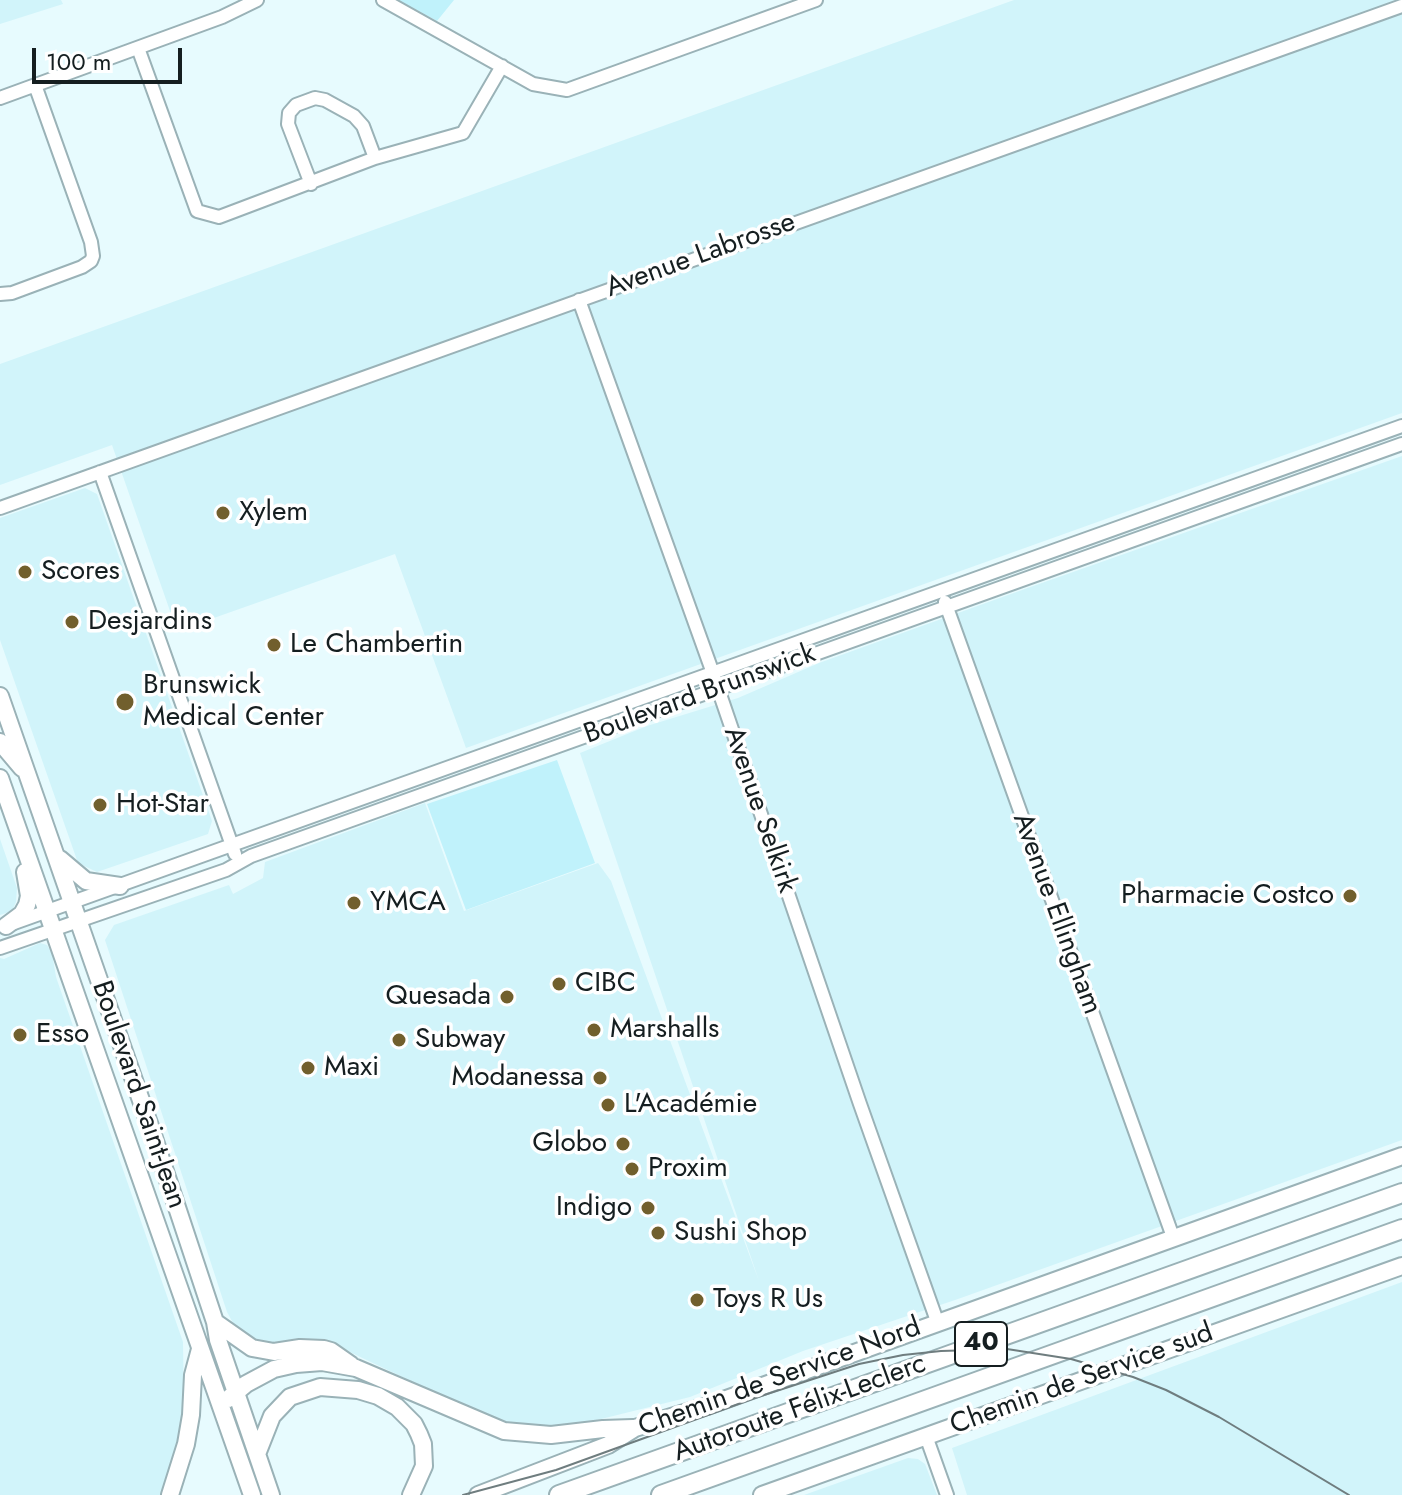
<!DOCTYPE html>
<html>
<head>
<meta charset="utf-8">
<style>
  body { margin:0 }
  #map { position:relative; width:1402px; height:1495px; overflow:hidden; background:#e7fbfe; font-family:Jost,sans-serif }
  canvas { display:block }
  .scale { position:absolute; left:32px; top:48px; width:150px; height:36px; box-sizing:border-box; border:4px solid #151e20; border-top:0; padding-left:10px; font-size:24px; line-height:28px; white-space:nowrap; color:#151e20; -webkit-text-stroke:6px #fff; paint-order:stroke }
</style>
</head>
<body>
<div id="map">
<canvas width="1402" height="1495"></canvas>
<div class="scale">100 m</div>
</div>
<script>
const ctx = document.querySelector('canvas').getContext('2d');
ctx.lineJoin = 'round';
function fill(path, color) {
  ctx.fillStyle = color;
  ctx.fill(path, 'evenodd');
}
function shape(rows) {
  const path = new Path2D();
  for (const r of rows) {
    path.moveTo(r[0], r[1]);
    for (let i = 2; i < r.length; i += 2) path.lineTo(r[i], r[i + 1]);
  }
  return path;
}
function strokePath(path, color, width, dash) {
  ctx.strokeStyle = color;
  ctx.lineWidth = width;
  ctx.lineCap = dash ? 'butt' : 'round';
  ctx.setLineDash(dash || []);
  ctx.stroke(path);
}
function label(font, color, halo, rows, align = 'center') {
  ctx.font = font + ' Jost,sans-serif';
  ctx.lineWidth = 7;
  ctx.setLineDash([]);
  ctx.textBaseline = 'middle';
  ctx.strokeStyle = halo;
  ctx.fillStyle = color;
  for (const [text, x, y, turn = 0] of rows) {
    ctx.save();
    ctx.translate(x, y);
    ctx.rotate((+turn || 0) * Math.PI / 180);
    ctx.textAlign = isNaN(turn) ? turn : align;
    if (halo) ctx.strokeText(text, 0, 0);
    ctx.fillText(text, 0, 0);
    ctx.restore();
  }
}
fill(shape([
  [0,0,61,0,63,4,0,24],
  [1014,0,1402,0,1402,413,466,748,395,554,177,631,112,445,0,485,0,364],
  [1402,456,1402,1140,958,1299,803,1351,690,1397,597,1420,550,1427,523,1427,497,1422,333,1344,309,1340,272,1345,256,1343,238,1332,227,1312,105,940,114,925,229,885,233,894,263,878,265,862,425,803,464,911,598,863,611,881,759,1281,580,753,647,726,738,698,819,663,1022,590],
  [85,488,97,494,212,821,208,834,97,872,78,863,0,640,0,518],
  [0,839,17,888,16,902,12,911,0,915],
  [40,943,47,945,52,953,56,977,183,1342,184,1410,178,1447,162,1495,0,1495,0,958,4,959],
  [1402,1282,1402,1495,967,1495,952,1448],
  [908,1458,918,1459,925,1464,937,1495,804,1495]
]), '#d1f4fa');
fill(shape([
  [398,0,454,0,437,21],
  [557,760,595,863,466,910,427,804]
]), '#c0f2fb');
const minor = shape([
  [383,0,533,84,567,90,816,0],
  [138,48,197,211,219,217,375,158,463,133,502,66],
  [0,98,222,17,257,0],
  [311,184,288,124,289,113,296,105,315,98,325,100,354,116,363,126,375,158],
  [0,294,12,293,82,267,91,261,93,256,91,242,35,85],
  [579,300,710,665,860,1104,937,1321],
  [100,472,235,854],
  [0,508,1402,6],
  [945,602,1173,1237],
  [14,923,1402,426],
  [0,948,226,870,251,856,1402,444],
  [926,1436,947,1495]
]);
const major = shape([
  [0,696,151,1129,215,1322,218,1340,271,1495],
  [0,742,22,768],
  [0,778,252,1495],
  [60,859,86,881,120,886],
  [6,926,22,914,27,905,29,896,25,872],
  [215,1322,252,1348,274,1352,300,1348,324,1349,331,1351,351,1365],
  [228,1399,246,1384,274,1369,296,1364,322,1362,356,1368,504,1431,551,1435,603,1429,633,1428],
  [257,1454,272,1416,290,1397,320,1387,358,1390,378,1396,397,1407,414,1424,419,1434,423,1444,424,1466,411,1495],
  [170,1495,186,1444,191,1415,193,1375,200,1349],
  [478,1495,608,1445,635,1428,707,1406,1402,1156],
  [762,1495,1402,1266]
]);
const highway = shape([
  [559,1495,1402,1193],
  [661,1495,1402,1229]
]);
strokePath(minor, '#9ab2b7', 16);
strokePath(major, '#9ab2b7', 20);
strokePath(highway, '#9ab2b7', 22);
strokePath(minor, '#fff', 12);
strokePath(major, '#fff', 16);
strokePath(highway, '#fff', 18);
strokePath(shape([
  [463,1495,556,1470,755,1398,859,1364,903,1355,941,1351,1007,1349,1071,1359,1133,1377,1166,1390,1219,1417,1349,1495]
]), '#6f7d7f', 2);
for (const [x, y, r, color] of [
  [223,513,8,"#715f2d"],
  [25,572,8,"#715f2d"],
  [72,622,8,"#715f2d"],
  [274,645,8,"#715f2d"],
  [125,702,10,"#715f2d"],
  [100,805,8,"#715f2d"],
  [1350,896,8,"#715f2d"],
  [354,903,8,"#715f2d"],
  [559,984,8,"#715f2d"],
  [507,997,8,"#715f2d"],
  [594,1030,8,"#715f2d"],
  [20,1035,8,"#715f2d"],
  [399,1040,8,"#715f2d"],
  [308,1068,8,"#715f2d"],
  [600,1078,8,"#715f2d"],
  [608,1105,8,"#715f2d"],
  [623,1144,8,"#715f2d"],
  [632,1169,8,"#715f2d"],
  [648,1208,8,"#715f2d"],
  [658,1233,8,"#715f2d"],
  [697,1300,8,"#715f2d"]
]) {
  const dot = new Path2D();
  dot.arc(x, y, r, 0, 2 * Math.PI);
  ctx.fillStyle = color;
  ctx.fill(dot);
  strokePath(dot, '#fff', 3);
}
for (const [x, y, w] of [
  [981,1344,52]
]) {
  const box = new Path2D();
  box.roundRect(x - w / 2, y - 22, w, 44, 6);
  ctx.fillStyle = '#fff';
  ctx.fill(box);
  strokePath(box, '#151e20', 2);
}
label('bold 26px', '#151e20', null, [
  ["40",981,1344]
]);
label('28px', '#151e20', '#fff', [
  ["Avenue Labrosse",701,256,-20],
  ["Boulevard Brunswick",700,695,-20],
  ["Avenue Selkirk",759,810,71],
  ["Avenue Ellingham",1056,914,70],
  ["Boulevard Saint-Jean",138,1095,71],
  ["Chemin de Service Nord",780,1378,-20],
  ["Chemin de Service sud",1082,1380,-20],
  ["Autoroute Félix-Leclerc",800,1409,-20]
]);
label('28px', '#151e20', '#fff', [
  ["Xylem",239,513],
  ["Scores",41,572],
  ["Desjardins",88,622],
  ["Le Chambertin",290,645],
  ["Brunswick",143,686],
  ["Medical Center",143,718],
  ["Hot-Star",116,805],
  ["Pharmacie Costco",1334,896,"right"],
  ["YMCA",370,903],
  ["CIBC",575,984],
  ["Quesada",491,997,"right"],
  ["Marshalls",610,1030],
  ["Esso",36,1035],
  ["Subway",415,1040],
  ["Maxi",324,1068],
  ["Modanessa",584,1078,"right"],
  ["L'Académie",624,1105],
  ["Globo",607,1144,"right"],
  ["Proxim",648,1169],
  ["Indigo",632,1208,"right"],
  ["Sushi Shop",674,1233],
  ["Toys R Us",713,1300]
], 'left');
</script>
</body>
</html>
